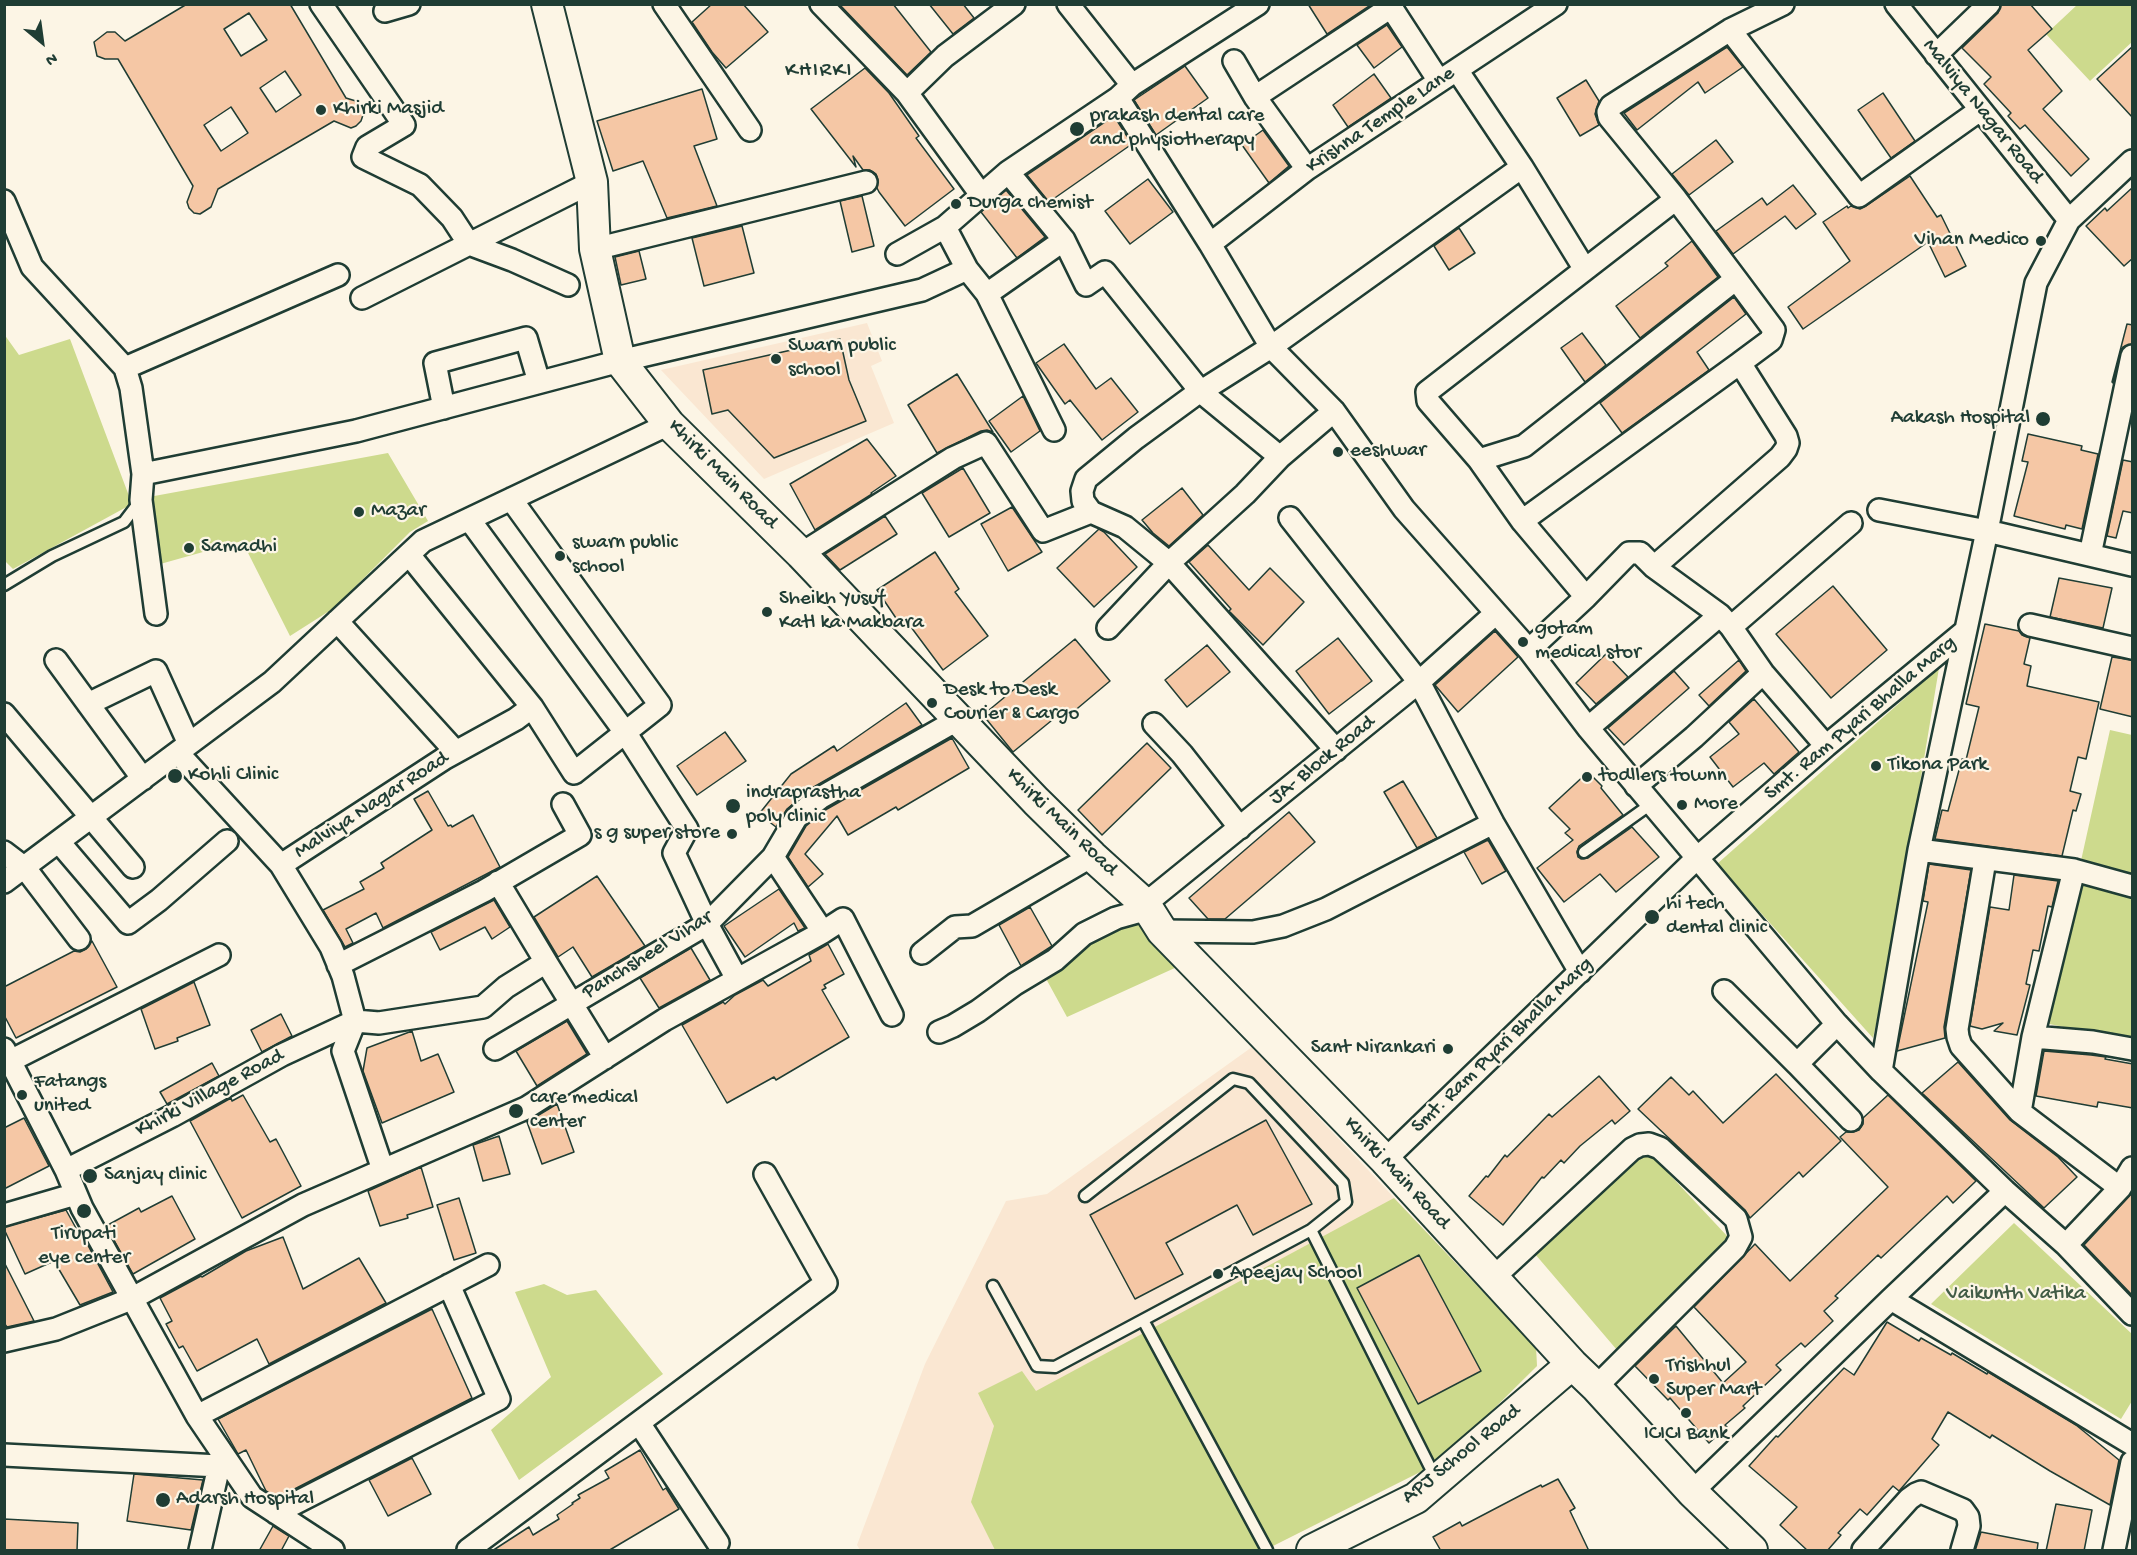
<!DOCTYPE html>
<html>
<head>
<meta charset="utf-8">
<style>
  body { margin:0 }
  #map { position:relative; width:2137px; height:1555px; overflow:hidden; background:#fcf5e5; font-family:"Gochi Hand",sans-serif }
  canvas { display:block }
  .frame { position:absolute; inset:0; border:6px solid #1f3d34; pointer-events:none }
  .north { position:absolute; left:12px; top:12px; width:60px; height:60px; -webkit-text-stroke:4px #fcf5e5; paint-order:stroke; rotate:151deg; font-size:16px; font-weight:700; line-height:24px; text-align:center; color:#1f3d34 }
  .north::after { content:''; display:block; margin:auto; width:21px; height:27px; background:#1f3d34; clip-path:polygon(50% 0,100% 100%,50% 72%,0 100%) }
</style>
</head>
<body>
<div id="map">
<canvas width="2137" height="1555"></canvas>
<div class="frame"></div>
<div class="north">N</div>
</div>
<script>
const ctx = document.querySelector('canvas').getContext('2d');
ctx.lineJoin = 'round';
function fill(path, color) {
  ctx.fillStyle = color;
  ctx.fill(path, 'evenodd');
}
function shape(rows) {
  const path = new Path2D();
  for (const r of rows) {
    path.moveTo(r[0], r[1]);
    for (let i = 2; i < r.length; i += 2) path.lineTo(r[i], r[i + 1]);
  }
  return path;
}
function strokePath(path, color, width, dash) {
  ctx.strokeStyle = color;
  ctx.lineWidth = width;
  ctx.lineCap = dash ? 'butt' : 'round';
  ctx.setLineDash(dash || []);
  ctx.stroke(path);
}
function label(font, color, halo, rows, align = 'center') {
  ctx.font = font + ' "Gochi Hand",sans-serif';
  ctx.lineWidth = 4.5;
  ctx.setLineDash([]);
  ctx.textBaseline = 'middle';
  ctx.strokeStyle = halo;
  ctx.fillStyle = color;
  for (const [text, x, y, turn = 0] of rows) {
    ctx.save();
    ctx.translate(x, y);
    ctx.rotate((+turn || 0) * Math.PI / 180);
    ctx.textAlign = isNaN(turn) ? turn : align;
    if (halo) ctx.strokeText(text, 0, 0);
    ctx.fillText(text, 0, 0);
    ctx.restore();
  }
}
fill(shape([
  [867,323,882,361,871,366,894,423,764,479,661,370],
  [1252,1047,1536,1348,1537,1366,1440,1462,1265,1550,860,1550,857,1545,925,1364,1006,1201,1047,1194]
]), '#fae7d2');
fill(shape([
  [2077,5,2132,5,2132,42,2090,81,2046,34],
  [4,334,19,355,70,339,132,504,13,569,4,560],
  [388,453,428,521,410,532,334,608,290,636,242,541,139,570,138,499],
  [1939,668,1893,947,1873,1038,1717,864],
  [2110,730,2132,735,2132,1042,2045,1023],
  [1133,919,1177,967,1067,1017,1044,975,1085,939],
  [1643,1146,1728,1237,1617,1350,1535,1254],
  [1394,1198,1536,1348,1537,1366,1440,1462,1265,1550,995,1550,971,1502,994,1426,978,1393,1022,1371,1036,1391],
  [2014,1223,2132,1334,2132,1401,2121,1419,1931,1304],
  [544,1284,567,1295,596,1290,663,1374,519,1480,491,1430,551,1377,515,1292]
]), '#cdda8d');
const building = shape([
  [187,4,290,4,346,98,359,102,364,112,361,121,356,126,351,128,334,121,218,189,211,207,200,214,194,213,189,208,187,202,193,186,118,59,105,59,97,56,94,42,107,32,115,32,125,41,187,4],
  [249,13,267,40,241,56,224,29,249,13],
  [285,71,301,95,276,112,260,88,285,71],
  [231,107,248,133,221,151,204,125,231,107],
  [712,4,743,4,768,32,726,68,712,52,692,22,712,4],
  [839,4,893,4,931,52,907,75,839,4],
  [929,4,963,4,974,18,953,34,929,4],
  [1308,4,1372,4,1327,34,1308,4],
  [2001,4,2030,4,2052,29,2028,50,2062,91,2043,109,2089,159,2071,176,2025,125,2020,129,2008,116,2011,113,1984,84,1991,77,1962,48,1998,13,2001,4],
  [1387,25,1402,47,1374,68,1357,45,1387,25],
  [2133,46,2133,118,2097,79,2133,46],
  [1727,47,1743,67,1705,93,1698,82,1637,130,1624,113,1727,47],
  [1185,66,1208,98,1156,135,1134,100,1185,66],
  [865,68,889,93,919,136,916,138,954,189,905,226,879,192,877,188,878,180,876,174,870,170,863,170,853,156,856,167,811,109,865,68],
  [1374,74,1391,98,1348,127,1333,105,1374,74],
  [1586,80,1599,101,1595,114,1599,125,1580,136,1557,98,1586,80],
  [702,89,717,139,694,146,717,206,667,218,643,161,613,171,597,121,702,89],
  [1883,93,1915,141,1891,158,1858,110,1883,93],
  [1114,116,1132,144,1049,202,1027,175,1114,116],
  [1263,130,1289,166,1269,183,1242,145,1263,130],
  [1716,140,1733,162,1689,195,1672,174,1716,140],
  [1910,176,1937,217,1941,215,1966,266,1945,277,1928,242,1803,329,1788,307,1850,261,1823,222,1847,206,1848,208,1851,206,1860,209,1866,206,1910,176],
  [1148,179,1173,212,1130,244,1105,211,1148,179],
  [1793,185,1816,214,1796,229,1785,216,1733,254,1716,231,1762,198,1767,205,1793,185],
  [2133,187,2133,258,2124,266,2086,226,2105,208,2107,211,2133,187],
  [1006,190,1045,237,1017,258,981,212,1006,190],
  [862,196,874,246,852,252,840,201,862,196],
  [742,226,754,273,704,286,692,238,742,226],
  [1459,228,1475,253,1449,270,1434,246,1459,228],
  [1692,241,1718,277,1640,338,1616,306,1668,266,1665,263,1692,241],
  [639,251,646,279,621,285,615,257,639,251],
  [1734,297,1746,314,1697,352,1709,370,1622,433,1600,403,1734,297],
  [2127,324,2133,325,2133,344,2123,347,2120,353,2113,383,2112,382,2127,324],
  [1582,333,1606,365,1585,382,1561,348,1582,333],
  [840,339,849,380,866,421,774,458,728,410,712,414,703,370,840,339],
  [1064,344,1096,389,1111,378,1138,412,1102,440,1070,400,1065,404,1036,363,1064,344],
  [957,374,993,432,987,430,981,431,937,453,908,405,957,374],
  [1023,396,1040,431,1011,452,989,421,1023,396],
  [2028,434,2082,446,2081,450,2098,454,2082,529,2066,525,2065,529,2014,516,2028,462,2022,461,2028,434],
  [867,439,896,476,871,493,872,494,815,530,790,484,867,439],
  [2123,460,2133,462,2133,513,2123,511,2116,538,2107,536,2123,460],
  [963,468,990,513,949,537,922,493,963,468],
  [1182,488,1203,515,1169,546,1153,533,1142,520,1182,488],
  [1012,507,1042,552,1008,571,981,524,1012,507],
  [885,516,897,534,840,570,825,554,885,516],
  [1099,529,1104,532,1137,567,1094,607,1057,568,1099,529],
  [1208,545,1249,590,1270,568,1304,602,1263,645,1229,611,1231,609,1189,562,1208,545],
  [935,552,959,589,955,592,988,636,943,670,908,623,902,627,877,590,935,552],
  [2059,578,2112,588,2103,628,2050,617,2059,578],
  [1833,586,1887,650,1831,698,1776,634,1833,586],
  [1985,624,2019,631,2022,635,2030,638,2024,664,2031,666,2027,686,2099,702,2086,759,2078,757,2070,791,2081,794,2076,811,2073,810,2062,856,1935,839,1942,810,1948,811,1962,759,1966,760,1979,707,1966,704,1985,624],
  [1495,631,1518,657,1458,712,1435,685,1495,631],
  [1338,638,1372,681,1329,714,1296,671,1338,638],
  [1075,639,1110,681,1066,718,1062,712,1013,752,983,715,1075,639],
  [1207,645,1230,672,1187,707,1165,680,1207,645],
  [1606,654,1628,677,1596,704,1576,683,1606,654],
  [2112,657,2133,660,2133,717,2100,709,2112,657],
  [1739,660,1746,671,1709,706,1699,695,1739,660],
  [1674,671,1689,688,1624,745,1608,728,1674,671],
  [1754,699,1799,752,1774,774,1764,763,1733,787,1710,757,1739,734,1729,722,1754,699],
  [906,703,922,725,812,788,787,809,776,827,759,814,791,774,834,746,837,751,906,703],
  [725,732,746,761,697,795,677,766,725,732],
  [952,738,969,768,898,810,896,807,848,835,837,816,805,854,823,874,808,887,788,857,806,826,827,809,952,738],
  [1147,743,1171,768,1102,835,1078,810,1147,743],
  [1588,772,1602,786,1601,788,1623,815,1579,846,1577,852,1578,857,1581,859,1588,858,1632,827,1659,857,1616,892,1600,874,1564,902,1537,868,1573,840,1565,833,1570,829,1549,808,1588,772],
  [1403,781,1437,838,1417,848,1384,792,1403,781],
  [428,791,448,826,451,825,452,827,473,815,500,867,383,928,376,913,346,929,353,943,345,947,323,910,364,889,360,882,384,868,381,863,432,830,414,799,428,791],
  [1289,812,1315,842,1225,919,1208,919,1189,898,1289,812],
  [1488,840,1506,871,1482,884,1464,852,1488,840],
  [1929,864,1971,870,1944,1027,1945,1038,1897,1051,1928,902,1923,901,1929,864],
  [2014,875,2058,881,2052,907,2048,906,2039,951,2033,950,2026,984,2030,985,2017,1035,1994,1031,2003,1023,1982,1029,1970,1026,1990,907,2009,910,2014,875],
  [597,876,645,946,592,977,573,947,558,957,534,917,597,876],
  [779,889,805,928,798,931,794,923,745,957,724,926,779,889],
  [494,900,510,927,492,939,485,927,440,950,431,932,494,900],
  [1030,907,1052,946,1021,966,999,925,1030,907],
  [92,941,117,987,16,1038,4,1015,4,987,74,951,80,952,86,949,92,941],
  [828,944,844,974,824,985,826,988,822,990,849,1037,776,1080,774,1077,727,1103,682,1025,723,1002,725,1004,735,995,763,980,768,986,811,961,809,955,828,944],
  [691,948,710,980,659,1008,640,978,691,948],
  [194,982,210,1025,177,1038,178,1041,155,1049,141,1009,194,982],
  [281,1014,292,1036,262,1052,251,1030,281,1014],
  [567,1021,587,1054,537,1086,516,1051,567,1021],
  [412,1031,421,1061,438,1054,454,1092,382,1123,363,1071,367,1048,412,1031],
  [2044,1051,2091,1055,2106,1057,2105,1059,2133,1064,2133,1108,2098,1102,2097,1107,2036,1096,2044,1051],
  [1958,1062,2010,1120,2058,1157,2077,1177,2044,1208,1922,1093,1958,1062],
  [212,1063,219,1076,167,1104,160,1092,212,1063],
  [1776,1074,1841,1141,1803,1177,1799,1172,1750,1218,1745,1210,1638,1109,1671,1077,1689,1095,1693,1091,1723,1123,1776,1074],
  [1599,1076,1630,1111,1615,1124,1612,1120,1580,1146,1564,1163,1561,1160,1544,1178,1542,1177,1503,1225,1469,1196,1486,1176,1488,1177,1505,1155,1507,1157,1549,1114,1552,1117,1599,1076],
  [243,1095,270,1142,276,1139,301,1186,242,1218,190,1121,231,1098,232,1101,243,1095],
  [1888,1095,1976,1181,1953,1203,1947,1196,1881,1258,1878,1255,1835,1296,1838,1298,1824,1311,1833,1321,1805,1347,1801,1343,1776,1365,1781,1370,1743,1406,1745,1408,1725,1425,1727,1427,1709,1443,1670,1398,1668,1400,1635,1366,1676,1326,1723,1383,1746,1362,1694,1307,1755,1244,1790,1281,1888,1187,1840,1137,1846,1132,1853,1132,1859,1130,1863,1124,1863,1118,1888,1095],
  [557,1104,574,1152,542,1164,527,1122,557,1104],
  [24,1118,49,1166,4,1189,4,1128,24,1118],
  [1266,1120,1312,1204,1253,1235,1237,1205,1166,1243,1183,1274,1135,1299,1090,1215,1266,1120],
  [499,1136,510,1174,483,1181,473,1145,499,1136],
  [421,1167,433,1207,407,1215,408,1218,380,1226,368,1191,421,1167],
  [2133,1192,2133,1296,2084,1245,2133,1192],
  [172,1196,195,1239,133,1274,106,1226,139,1208,141,1212,172,1196],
  [459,1198,476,1253,454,1260,437,1205,459,1198],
  [66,1210,82,1239,84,1238,113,1292,80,1305,54,1261,25,1274,4,1229,4,1227,66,1210],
  [283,1237,303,1289,359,1258,386,1303,269,1364,257,1339,197,1371,183,1346,179,1348,166,1324,172,1321,160,1298,201,1276,202,1277,246,1251,283,1237],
  [1419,1255,1481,1371,1418,1404,1357,1288,1419,1255],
  [4,1262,34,1321,7,1327,4,1323,4,1262],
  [432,1309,472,1398,277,1498,266,1491,246,1450,238,1454,218,1419,432,1309],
  [1887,1322,1919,1341,1921,1338,1951,1355,1952,1353,1987,1374,1988,1372,2076,1425,2119,1460,2110,1505,2050,1471,1992,1435,1990,1438,1948,1412,1932,1439,1939,1445,1899,1491,1893,1486,1867,1515,1860,1509,1838,1533,1841,1535,1827,1551,1808,1551,1780,1525,1797,1507,1749,1466,1776,1436,1778,1437,1844,1368,1854,1375,1887,1322],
  [640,1450,663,1490,666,1488,679,1509,608,1551,492,1551,529,1527,533,1535,559,1519,557,1515,573,1504,572,1503,580,1498,578,1495,609,1478,605,1471,640,1450],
  [412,1458,431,1494,388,1516,369,1480,412,1458],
  [134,1474,203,1480,191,1530,127,1521,134,1474],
  [1558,1479,1575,1508,1570,1511,1589,1551,1441,1551,1433,1537,1460,1522,1462,1526,1525,1493,1541,1485,1542,1487,1558,1479],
  [2056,1504,2092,1510,2084,1551,2046,1551,2056,1504],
  [4,1519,78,1523,77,1551,4,1551,4,1519],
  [273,1526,289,1536,281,1551,259,1551,273,1526],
  [1981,1532,2038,1543,2037,1551,1975,1551,1981,1532]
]);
fill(building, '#f5c7a5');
strokePath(building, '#1f3d34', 1.5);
const lane = shape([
  [4,585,52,556,124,522,140,501],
  [1584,852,1651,804],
  [1311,1230,1436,1479],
  [993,1286,1037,1366,1055,1367,1311,1230,1346,1202,1343,1183,1249,1083,1233,1079,1085,1196],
  [1143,1320,1267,1550]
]);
const street = shape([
  [321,4,404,125,367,147,363,157,420,185,452,218,469,244,512,260,568,285],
  [664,4,750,130],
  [821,4,907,93,982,196],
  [1068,4,1132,85],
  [1389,4,1439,81],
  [1896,4,2069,220],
  [385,11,409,4],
  [1730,30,1859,196,1980,110],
  [1936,55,1989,4],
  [1234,61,1255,97,1307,169],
  [1457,70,1522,167,1584,268],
  [907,93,945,56,1014,4],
  [1255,97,1391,7],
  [1118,98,1210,244,1271,347,1334,411,1404,509,1529,650,1588,728,1837,1024,1881,1071,2005,1191,2066,1245,2132,1314],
  [1008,172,1064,240,1086,285,1105,272,1201,392,1280,457],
  [4,201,32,267,125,368,131,388,143,474,141,500,156,614],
  [945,227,967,269,987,294,1054,430],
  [1210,244,1307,169,1556,4],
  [595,249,866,182],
  [897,254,945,227,1008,172,1118,98,1132,85,1258,4],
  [1736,279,1774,330,1771,340,1740,363],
  [987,294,1064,240],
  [362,298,592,182],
  [125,368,338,275],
  [444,408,435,363,526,338,539,382],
  [1479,460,1524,446,1736,279,1676,199,1609,117,1608,112,1611,106,1730,30,1783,4],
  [143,474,356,431,620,361,922,290,967,269],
  [1879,510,1987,531,2132,565],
  [1290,518,1419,682,1493,823,1580,972],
  [469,519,625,732,687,829,674,853,707,924,737,979],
  [1522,521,1740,363,1786,436,1788,443,1786,449,1780,457,1654,567],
  [801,554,953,458,986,443,1043,531,1091,512],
  [2090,555,2132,356],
  [410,556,532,707,574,773,660,705,511,499],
  [1586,597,1522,521,1479,460,1428,401,1427,392,1676,199],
  [337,621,456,752],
  [2030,625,2132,648],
  [1731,627,1851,523],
  [1108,628,1169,563,1245,494,1280,457,1334,411],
  [1529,650,1586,597,1629,553,1640,553,1654,567,1720,615,1731,627,1763,673,1826,746],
  [56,660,143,779],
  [88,704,156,671,189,744],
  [4,714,133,867],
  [1154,724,1182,754,1240,828],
  [1588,728,1720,615],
  [1336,750,1169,563,1125,527,1091,512,1083,501,1082,491,1086,479,1136,438,1192,397,1271,347,1522,167],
  [178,753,281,865,331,947,343,976,355,1021,343,1051,383,1170],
  [1636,786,1694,737,1763,673],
  [59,842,128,923,159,900,227,841],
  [1919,850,2074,870,2132,886],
  [4,852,25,868,79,939],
  [773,857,823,932],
  [1985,860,1957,1029,1958,1037,1961,1046,2020,1112],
  [281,865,445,758,516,719,532,707],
  [2074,870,2033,1037,2093,1042,2132,1049],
  [4,882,272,682,423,541,669,424],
  [1162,931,1253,932,1283,926,1326,909,1493,823],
  [922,953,955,927,972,926,1092,856],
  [546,962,605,1058],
  [338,965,484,891,580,835,563,804],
  [1724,991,1797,1064],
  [1837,1024,1797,1064,1851,1120],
  [939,1032,953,1026,978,1011,1015,984,1055,960,1084,934,1116,918,1134,913,1419,682,1496,613],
  [2033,1037,2020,1112,2120,1188],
  [4,1049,66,1170,82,1208,197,1416,252,1497,333,1550],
  [495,1049,707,924,773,857,796,818,808,807,820,798,957,720],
  [10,1061,219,955],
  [1881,1071,1919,850,1987,531,2036,283,2069,220,2132,161],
  [1385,1160,1696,859,1826,746,1964,632],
  [66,1170,172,1116,282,1055,355,1021,379,1023,483,1007,506,987,546,962,498,882],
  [4,1215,76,1194],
  [2066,1245,2120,1188,2132,1168],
  [1493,1278,1632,1149,1640,1145,1649,1144,1660,1148,1736,1219,1741,1237,1735,1248,1596,1387],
  [1891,1299,2132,1444],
  [4,1341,56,1329,131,1299,303,1205,526,1108,664,1020,823,932,843,919,892,1015],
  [197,1416,488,1265],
  [639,1423,718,1543],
  [4,1455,219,1466,223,1454],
  [1692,1492,1891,1299,2005,1191],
  [276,1513,499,1399,449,1285],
  [200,1550,219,1466],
  [468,1550,826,1283,765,1174],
  [1863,1550,1909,1499,1916,1494,1921,1492,1963,1510,1968,1517,1969,1526,1962,1550],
  [2114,1550,2132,1462]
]);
const secondary = shape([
  [547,4,592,182,595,249,620,361,669,424,801,554,1036,801,1092,856,1145,904,1162,931,1385,1160,1572,1364,1596,1387,1692,1492,1752,1550],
  [1312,1550,1416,1498,1572,1364]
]);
strokePath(lane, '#1f3d34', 15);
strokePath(street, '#1f3d34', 26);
strokePath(secondary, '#1f3d34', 34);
strokePath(lane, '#fcf5e5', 10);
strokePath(street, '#fcf5e5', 21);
strokePath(secondary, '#fcf5e5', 30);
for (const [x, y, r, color] of [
  [321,110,6,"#1f3d34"],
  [1077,129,8,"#1f3d34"],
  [956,204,6,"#1f3d34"],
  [2041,241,6,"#1f3d34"],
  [776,359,6,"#1f3d34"],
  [2043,419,8,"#1f3d34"],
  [1338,452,6,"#1f3d34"],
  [359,512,6,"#1f3d34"],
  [189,548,6,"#1f3d34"],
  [560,556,6,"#1f3d34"],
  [767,612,6,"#1f3d34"],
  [1523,642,6,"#1f3d34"],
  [932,703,6,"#1f3d34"],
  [1876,766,6,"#1f3d34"],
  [175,776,8,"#1f3d34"],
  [1587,777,6,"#1f3d34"],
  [1682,805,6,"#1f3d34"],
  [733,806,8,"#1f3d34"],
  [732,834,6,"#1f3d34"],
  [1652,917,8,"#1f3d34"],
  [1448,1049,6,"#1f3d34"],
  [22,1095,6,"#1f3d34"],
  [516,1111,8,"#1f3d34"],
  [90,1176,8,"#1f3d34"],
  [84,1211,8,"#1f3d34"],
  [1218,1274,6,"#1f3d34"],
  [1654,1379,6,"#1f3d34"],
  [1686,1413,6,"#1f3d34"],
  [163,1500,8,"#1f3d34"]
]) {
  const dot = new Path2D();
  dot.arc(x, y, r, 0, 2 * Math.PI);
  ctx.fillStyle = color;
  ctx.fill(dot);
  strokePath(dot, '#fcf5e5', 2);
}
label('21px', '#1f3d34', '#fcf5e5', [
  ["Khirki Masjid",333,110],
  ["prakash dental care",1090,117],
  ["and physiotherapy",1090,141],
  ["Durga chemist",968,204],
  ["Vihan Medico",2029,241,"right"],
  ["Swarn public",788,347],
  ["school",788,371],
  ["Aakash Hospital",2030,419,"right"],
  ["eeshwar",1350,452],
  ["Mazar",371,512],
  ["swarn public",572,544],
  ["school",572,568],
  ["Samadhi",201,548],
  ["Sheikh Yusuf",779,600],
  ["Katl ka Makbara",779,624],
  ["gotam",1535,630],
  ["medical stor",1535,654],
  ["Desk to Desk",944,691],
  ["Courier & Cargo",944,715],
  ["Tikona Park",1888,766],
  ["Kohli Clinic",188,776],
  ["todllers townn",1599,777],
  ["indraprastha",746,794],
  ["poly clinic",746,818],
  ["More",1694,805],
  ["s g super store",720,834,"right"],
  ["hi tech",1666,905],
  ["dental clinic",1666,929],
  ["Sant Nirankari",1436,1049,"right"],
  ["Fatangs",34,1083],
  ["united",34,1107],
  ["care medical",530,1099],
  ["center",530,1123],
  ["Sanjay clinic",104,1176],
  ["Tirupati",84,1235,"center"],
  ["eye center",84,1259,"center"],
  ["Apeejay School",1230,1274],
  ["Trishhul",1666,1367],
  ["Super Mart",1666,1391],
  ["ICICI Bank",1686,1435,"center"],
  ["Adarsh Hospital",176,1500]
], 'left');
label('21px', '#1f3d34', '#fcf5e5', [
  ["Malviya Nagar Road",1982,112,51],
  ["Krishna Temple Lane",1381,121,-34],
  ["Khirki Main Road",722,475,45],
  ["Smt. Ram Pyari Bhalla Marg",1861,719,-40],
  ["JA- Block Road",1323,761,-39],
  ["Malviya Nagar Road",372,806,-33],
  ["Khirki Main Road",1061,823,44],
  ["Panchsheel Vihar",648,956,-32],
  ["Smt. Ram Pyari Bhalla Marg",1503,1046,-44],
  ["Khirki Village Road",210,1094,-28],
  ["Khirki Main Road",1396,1174,47],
  ["APJ School Road",1462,1455,-39]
]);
label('21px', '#425c46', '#fcf5e5', [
  ["Vaikunth Vatika",2016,1295]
]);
ctx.letterSpacing = '1.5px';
label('22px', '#1f3d34', '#fcf5e5', [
  ["KHIRKI",819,72]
]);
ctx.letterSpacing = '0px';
</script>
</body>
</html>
